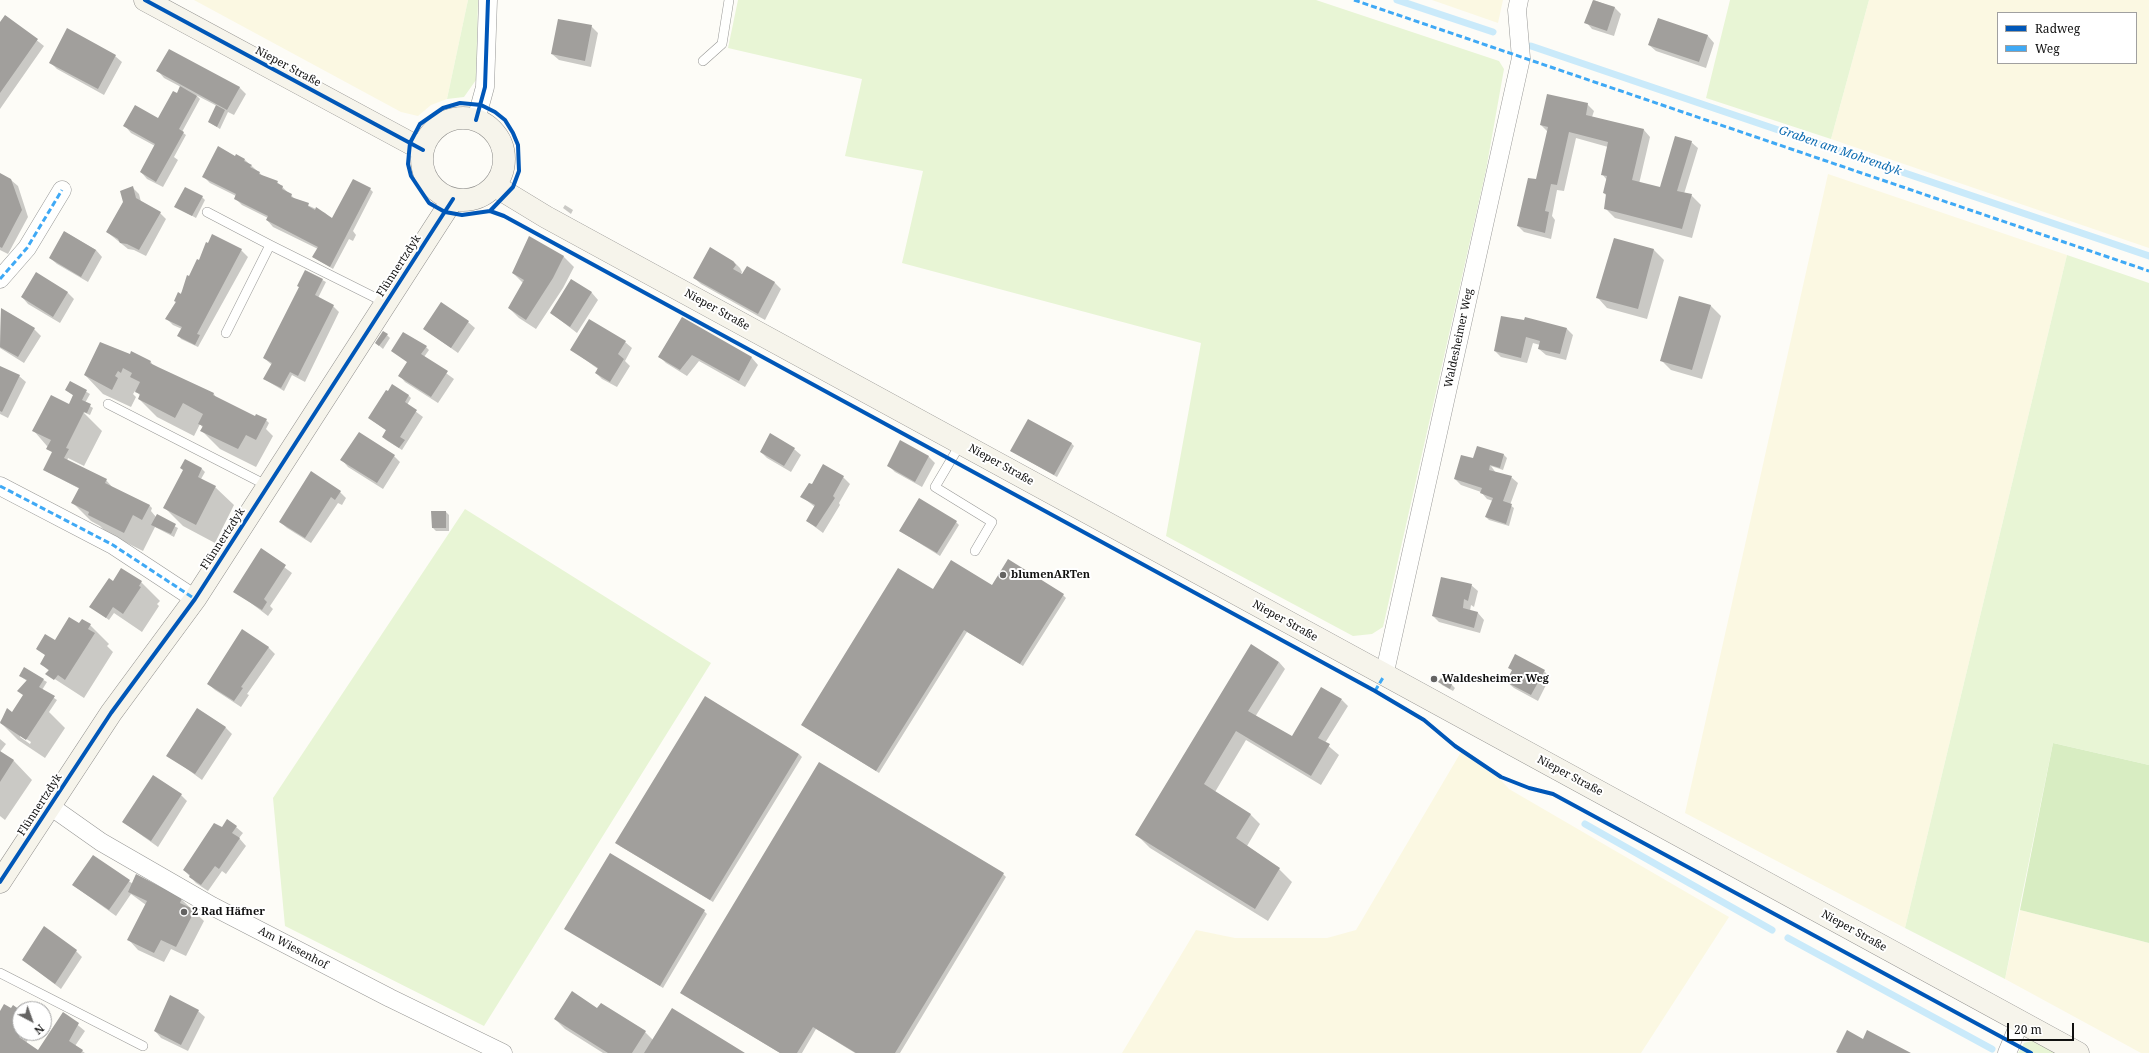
<!DOCTYPE html>
<html>
<head>
<meta charset="utf-8">
<style>
  body { margin:0 }
  #map { position:relative; width:2149px; height:1053px; overflow:hidden; background:#fdfcf7; font-family:"Noto Serif",serif }
  canvas { display:block }
  .legend { position:absolute; left:1997px; top:12px; width:140px; height:52px; box-sizing:border-box; background:#fff; border:1px solid #a0a0a0; margin:0; padding:5px 7px; list-style:none; font-size:12px; color:#111 }
  .legend li { display:flex; align-items:center; gap:8px; height:20px }
  .legend b { width:20px; border:1px solid #a0a0a0 }
  .north { position:absolute; left:12px; top:1001px; width:40px; height:40px; box-sizing:border-box; background:#fff; border:1px solid #a0a0a0; border-radius:50%; rotate:139deg; font-size:11px; font-weight:700; line-height:16px; text-align:center; color:#111 }
  .north::after { content:''; display:block; margin:auto; width:14px; height:18px; background:#646362; clip-path:polygon(50% 0,100% 100%,50% 72%,0 100%) }
  .scale { position:absolute; left:2007px; top:1023px; width:67px; height:18px; box-sizing:border-box; border:2px solid #111; border-top:0; padding-left:5px; font-size:12px; line-height:14px; white-space:nowrap; color:#111; -webkit-text-stroke:3px #fff; paint-order:stroke }
</style>
</head>
<body>
<div id="map">
<canvas width="2149" height="1053"></canvas>
<ul class="legend">
<li><b style="height:5px;background:#0057b8"></b>Radweg</li>
<li><b style="height:5px;background:#3fa9f5"></b>Weg</li>
</ul>
<div class="north">N</div>
<div class="scale">20 m</div>
</div>
<script>
const ctx = document.querySelector('canvas').getContext('2d');
ctx.lineJoin = 'round';
function fill(path, color) {
  ctx.fillStyle = color;
  ctx.fill(path, 'evenodd');
}
function shape(rows) {
  const path = new Path2D();
  for (const r of rows) {
    if (r.length === 3) {
      path.moveTo(r[0] + r[2], r[1]);
      path.arc(r[0], r[1], r[2], 0, 2 * Math.PI);
      continue;
    }
    path.moveTo(r[0], r[1]);
    for (let i = 2; i < r.length; i += 2) path.lineTo(r[i], r[i + 1]);
  }
  return path;
}
function strokePath(path, color, width, dash) {
  ctx.strokeStyle = color;
  ctx.lineWidth = width;
  ctx.lineCap = dash ? 'butt' : 'round';
  ctx.setLineDash(dash || []);
  ctx.stroke(path);
}
function label(font, color, halo, rows, align = 'center') {
  ctx.font = font + ' "Noto Serif",serif';
  ctx.lineWidth = 4;
  ctx.setLineDash([]);
  ctx.textBaseline = 'middle';
  ctx.strokeStyle = halo;
  ctx.fillStyle = color;
  for (const [text, x, y, turn = 0] of rows) {
    ctx.save();
    ctx.translate(x, y);
    ctx.rotate((+turn || 0) * Math.PI / 180);
    ctx.textAlign = isNaN(turn) ? turn : align;
    if (halo) ctx.strokeText(text, 0, 0);
    ctx.fillText(text, 0, 0);
    ctx.restore();
  }
}
fill(shape([
  [194,0,468,0,447,99,431,105,418,116,401,112],
  [1432,0,1503,0,1498,23],
  [1869,0,2149,0,2149,248,1831,139],
  [1998,13,2136,13,2136,63,1998,63],
  [1828,174,2067,255,1905,928,1685,813],
  [1461,752,1500,779,1509,789,1729,917,1641,1053,1122,1053,1196,930,1235,938,1327,938,1356,930],
  [2020,910,2149,943,2149,1053,2141,1053,2005,979]
]), '#fbf8e2');
fill(shape([
  [468,0,478,0,476,80,464,97,447,99],
  [738,0,1316,0,1499,61,1504,69,1486,170,1383,627,1372,634,1353,636,1166,536,1201,343,902,263,923,171,845,156,862,79,728,48],
  [1730,0,1869,0,1831,139,1706,98],
  [2067,255,2149,283,2149,765,2053,743,2005,979,1905,928],
  [465,509,711,663,484,1026,285,926,273,798],
  [2036,1040,2059,1053,2018,1053,2024,1043]
]), '#e8f5d5');
fill(shape([
  [2053,743,2149,765,2149,943,2020,910]
]), '#d8edc2');
fill(shape([
  [1594,0,1615,8,1621,14,1614,36,1592,29,1586,22],
  [6,16,44,46,0,109,0,24],
  [1658,19,1708,36,1714,43,1706,68,1656,51,1649,45],
  [591,26,598,33,591,67,559,60,552,54],
  [115,56,122,62,104,95,57,69,50,62],
  [158,71,239,87,246,94,234,115,228,112,220,129,209,122,217,106,196,95,200,99,182,132,186,135,174,157,178,160,163,187,147,179,141,172,155,146,131,133,125,126,159,119,177,94,181,87,164,78],
  [1587,104,1594,111,1592,117,1644,130,1650,137,1639,184,1664,189,1691,142,1698,148,1684,194,1691,195,1701,205,1692,238,1615,218,1605,208,1607,196,1604,193,1607,180,1602,174,1608,147,1576,138,1564,191,1557,190,1552,216,1555,220,1551,239,1524,232,1518,226,1537,180,1548,132,1541,125],
  [236,156,245,160,264,177,277,182,296,200,325,213,331,219,370,189,373,192,353,231,356,235,353,241,349,239,333,269,313,257,318,249,273,227,267,220,268,218,242,205,235,198,236,196,210,183,204,177],
  [0,174,11,180,18,186,28,217,8,254,0,250],
  [133,188,139,194,141,202,160,213,166,219,146,256,134,250,128,249,107,232],
  [202,197,205,200,196,218,176,207],
  [565,205,573,210,571,214,563,208],
  [65,232,96,250,102,257,88,282,57,264,50,258],
  [213,236,241,250,248,257,198,347,181,339,179,336,182,329,173,325,166,318,200,262,203,251],
  [530,238,564,257,574,267,563,288,536,329,519,318,509,308,523,283,513,273],
  [1614,239,1654,250,1664,260,1647,319,1607,308,1598,298],
  [733,261,740,268,742,272,741,274,742,275,747,267,775,283,781,289,765,320,701,284,694,278],
  [306,271,326,282,318,298,333,306,339,312,305,382,292,375,284,391,264,379,272,365,264,358,300,288,298,286],
  [36,274,68,293,74,299,60,323,28,304,22,297],
  [571,281,592,293,598,300,577,333,551,313],
  [1680,297,1711,306,1721,316,1702,379,1671,370,1662,361],
  [1,310,34,329,41,336,24,363,0,348],
  [1502,317,1567,329,1573,335,1566,360,1546,355,1539,349,1540,345,1533,343,1527,363,1501,357,1495,351],
  [682,319,752,358,758,365,745,387,699,361,687,376,666,363,660,357],
  [468,322,475,328,458,353,424,329],
  [387,335,390,338,383,349,376,343],
  [625,342,632,348,625,361,630,366,617,387,602,379,596,373,598,369,572,350],
  [426,347,429,350,424,357,454,379,438,403,405,382,399,375,408,362,392,351],
  [132,352,151,362,153,366,214,394,216,398,255,418,266,420,269,423,266,429,273,436,256,467,220,449,202,431,203,428,200,424,194,436,157,417,139,399,141,396,135,391,133,394,136,397,131,407,103,394,85,375,130,356],
  [0,367,19,376,26,382,8,418,0,414],
  [70,382,90,394,85,403,93,408,90,415,83,412,102,431,84,466,68,458,67,461,106,480,113,488,149,505,152,508,151,511,156,517,178,528,174,537,155,527,143,551,107,533,100,526,91,521,73,503,80,489,44,470,53,453,34,431,69,406,74,396,66,390],
  [408,395,411,398,407,405,423,417,402,450,386,440,383,437,387,431,369,418],
  [901,442,929,457,935,463,922,487,895,472,888,465],
  [1071,443,1074,446,1057,477,1011,451],
  [794,449,801,455,791,472,767,458,761,452],
  [1504,455,1507,458,1503,470,1491,466,1496,473,1511,477,1518,483,1510,505,1514,508,1509,526,1489,520,1486,517,1493,501,1487,499,1481,492,1461,485,1455,479,1477,461],
  [394,456,400,462,383,489,348,467,342,460],
  [185,461,202,469,205,472,201,479,215,487,234,505,215,543,183,526,165,508,184,470],
  [843,477,850,484,839,503,840,505,823,533,807,521,815,507,801,496,812,485],
  [340,492,346,498,342,505,338,503,311,543,287,528,280,522],
  [446,512,449,515,449,531,436,531,433,528],
  [956,522,959,525,940,556,900,531],
  [261,550,292,573,270,606,273,609,268,616,235,591],
  [113,582,141,582,160,601,157,604,159,606,142,632,114,613,109,620,91,607],
  [1471,585,1478,591,1474,607,1471,605,1470,611,1478,613,1484,620,1480,633,1439,622,1433,616],
  [992,587,1063,595,1066,598,1023,666,967,632,879,773,802,725,934,591],
  [82,620,90,625,109,644,107,646,113,652,84,698,47,674,49,671,41,663,46,655,37,649,55,642,79,624],
  [268,647,275,654,247,694,249,695,241,707,215,690,208,684],
  [1279,662,1285,669,1255,717,1292,738,1342,700,1348,706,1325,743,1339,755,1321,785,1246,740,1215,792,1251,815,1260,824,1247,846,1279,869,1292,882,1268,921,1150,848,1137,835],
  [1509,667,1544,671,1550,677,1538,701,1514,688,1507,682,1513,671],
  [24,669,47,682,42,690,57,700,49,712,65,728,45,758,18,740,0,722,8,710,13,713,24,696,27,681,20,676],
  [20,735,31,742,30,744,20,737],
  [1441,679,1452,685,1455,688,1453,691,1442,685,1440,682],
  [197,709,226,728,232,734,202,780,168,755],
  [0,739,6,744,0,752,14,761,32,780,5,820,0,816],
  [799,754,802,757,713,902,620,846],
  [181,795,187,801,158,847,123,822],
  [236,827,243,833,239,838,246,846,226,874,222,871,208,891,196,883,184,870,222,828],
  [93,856,133,884,181,899,204,921,186,956,171,949,164,962,138,950,129,940,146,905,131,894,116,916,73,885],
  [1003,874,1006,877,900,1053,855,1053,816,1029,802,1053,780,1053,681,993],
  [704,911,707,914,663,988,566,929],
  [76,951,82,957,61,989,23,960],
  [597,1009,645,1032,653,1040,743,1053,603,1053,565,1029,555,1019],
  [12,1010,20,1011,20,1033,32,1033,26,1043,38,1052,63,1013,85,1031,75,1046,85,1053,0,1053,0,1013],
  [198,1011,205,1017,188,1051,161,1038,155,1031]
]), '#0003');
strokePath(shape([
  [1397,0,1493,32],
  [1531,46,2149,256],
  [1585,824,1772,930],
  [1788,938,1992,1049]
]), '#caeafa', 7);
fill(shape([
  [1593,0,1615,7,1607,31,1584,23],
  [5,15,38,39,0,93,0,22],
  [1658,18,1708,35,1699,62,1648,45],
  [558,19,592,25,585,61,551,54],
  [67,28,116,55,98,89,49,63],
  [169,49,240,87,227,110,156,71],
  [180,86,197,96,179,129,184,132,156,182,140,172,155,144,123,126,135,105,158,118,173,91,177,93],
  [1547,94,1588,103,1586,115,1644,129,1632,180,1660,187,1675,136,1692,141,1677,191,1692,194,1682,229,1604,209,1606,194,1603,193,1607,176,1601,175,1608,142,1569,132,1557,185,1551,184,1545,211,1549,212,1545,233,1517,226,1528,178,1536,179,1548,127,1540,125],
  [216,105,225,110,217,127,208,122],
  [218,146,235,156,236,154,245,159,244,161,252,165,250,167,260,172,259,174,278,181,277,183,283,186,282,189,292,194,291,197,309,203,308,206,315,210,316,207,332,218,353,179,371,188,330,267,312,257,318,247,266,220,268,216,234,199,236,194,202,177],
  [0,173,11,179,22,210,2,248,0,247],
  [133,186,136,198,161,212,139,250,127,244,120,243,118,239,106,232,123,202,120,191],
  [185,187,203,196,192,216,174,207],
  [64,231,96,250,81,277,49,258],
  [212,234,242,249,197,334,200,335,195,345,177,336,182,327,165,319,176,302,174,301,178,292,181,294,187,275,189,276,197,259,199,260,206,242,208,243],
  [529,236,564,256,553,278,526,320,508,308,524,280,512,273],
  [1614,238,1654,249,1638,309,1596,298],
  [710,247,733,261,736,265,733,269,742,274,747,266,775,282,758,314,693,278],
  [305,270,323,279,315,295,334,305,298,376,290,372,281,388,263,379,272,363,263,358,299,287,297,286],
  [36,272,68,292,53,317,21,297],
  [571,279,592,292,570,327,550,313],
  [1679,296,1711,305,1692,370,1660,361],
  [441,302,469,321,451,348,423,329],
  [1,308,35,328,18,357,0,347],
  [1501,316,1524,320,1525,317,1567,328,1560,354,1538,349,1540,341,1526,337,1521,358,1494,351],
  [682,317,752,357,739,381,692,355,680,370,658,357],
  [589,319,626,341,618,354,624,359,610,382,595,373,598,368,570,350],
  [383,331,388,334,379,346,375,343],
  [403,332,427,346,421,354,448,371,431,397,398,376,407,362,391,351],
  [100,342,130,354,131,351,151,361,150,363,158,367,214,393,213,395,255,416,256,414,267,419,256,440,246,435,238,449,200,431,203,426,198,424,203,414,183,403,175,418,138,399,140,394,135,392,140,382,130,377,132,373,123,368,121,373,118,371,115,376,118,378,112,390,84,375],
  [0,366,20,375,2,412,0,411],
  [70,381,87,390,82,400,91,404,87,413,84,412,66,448,69,449,64,458,107,479,105,483,150,505,142,520,133,515,124,533,88,515,89,512,71,503,79,488,43,470,52,452,46,449,51,440,32,431,51,395,69,404,73,395,65,390],
  [392,384,409,395,405,402,417,410,400,437,405,440,399,448,382,437,386,430,368,418,386,390,388,391],
  [1028,419,1072,443,1054,475,1010,451],
  [359,432,395,455,377,483,340,460],
  [770,433,795,448,784,466,760,452],
  [900,440,929,456,915,482,887,466],
  [1477,446,1504,454,1500,468,1490,465,1489,470,1512,476,1503,501,1512,504,1506,524,1485,517,1493,498,1480,493,1482,488,1454,479,1461,455,1473,458],
  [185,459,202,468,198,477,216,486,196,525,163,508,183,470,180,468],
  [823,464,844,476,833,496,835,498,816,527,806,521,815,505,800,497,809,483,812,484],
  [311,471,341,491,335,500,331,497,305,538,279,522],
  [919,498,957,521,937,553,899,531],
  [431,511,446,511,446,528,432,528],
  [157,514,176,524,171,534,151,525],
  [261,548,286,565,264,599,267,602,262,610,233,592],
  [1008,559,1064,594,1020,664,964,630,876,771,801,725,898,568,933,589,951,560,992,585],
  [121,568,142,581,139,586,141,587,123,614,113,607,106,618,89,607,109,578,113,581],
  [1441,577,1472,584,1468,601,1464,599,1463,608,1478,612,1474,628,1432,616],
  [69,617,79,623,82,619,91,624,88,629,95,633,65,680,58,675,54,680,45,674,49,670,40,664,45,655,36,649,45,634,55,640],
  [242,629,269,647,241,687,243,688,234,701,207,684],
  [1251,644,1279,662,1248,711,1292,736,1321,687,1342,699,1318,738,1330,744,1311,776,1236,731,1204,784,1251,814,1236,838,1280,868,1255,909,1135,835],
  [1515,654,1545,670,1531,695,1506,682,1512,670,1508,668],
  [24,667,44,679,39,687,55,696,26,740,0,723,7,708,12,712,23,695,17,691,27,680,19,676],
  [1441,678,1452,684,1450,689,1438,682],
  [705,696,799,754,710,900,615,843],
  [197,708,226,727,195,774,166,756],
  [0,751,14,760,0,782],
  [819,762,1004,873,895,1053,856,1053,813,1027,797,1053,780,1053,680,993],
  [153,775,182,794,151,841,122,822],
  [227,819,237,826,232,833,240,838,219,869,215,866,201,885,189,877,190,875,183,870,214,823,222,827],
  [610,853,705,910,660,986,564,929],
  [93,855,130,880,109,910,72,885],
  [136,874,182,898,180,903,195,910,176,947,161,940,154,953,127,940,147,901,128,892],
  [44,926,77,950,55,984,22,960],
  [572,991,597,1008,601,1003,646,1031,632,1053,608,1053,554,1019],
  [170,995,199,1010,181,1045,154,1031],
  [4,1004,11,1008,13,1005,20,1010,20,1033,22,1033,19,1037,38,1050,63,1012,79,1023,69,1041,83,1050,81,1053,0,1053,0,1011],
  [672,1008,745,1053,644,1053],
  [1847,1030,1863,1039,1867,1030,1911,1053,1838,1053,1836,1052]
]), '#a19f9c');
const lane = shape([
  [703,61,722,44,729,0],
  [207,212,270,245,386,303],
  [226,333,270,245],
  [108,404,268,486],
  [961,443,935,487,992,522,975,551],
  [0,973,143,1046]
]);
const street = shape([
  [476,120,485,87,488,0],
  [0,279,27,248,62,190],
  [0,486,113,545,195,599],
  [1384,676,1521,58,1517,10,1519,0],
  [50,806,101,842,212,906,390,998,503,1053],
  [2007,1053,2020,1022]
]);
const secondary = shape([
  [145,0,423,150],
  [463,159,41],
  [495,186,546,217,2078,1053],
  [0,882,111,713,195,599,453,199]
]);
strokePath(lane, '#979795', 10);
strokePath(street, '#979795', 19);
strokePath(secondary, '#8e8d8b', 23);
strokePath(lane, '#fffffe', 9);
strokePath(street, '#fffffe', 18);
strokePath(secondary, '#f6f4eb', 22);
strokePath(shape([
  [1354,0,2149,271],
  [0,279,27,248,62,190],
  [0,486,113,545,195,599],
  [1375,691,1384,676]
]), '#3fa9f5', 3, [6, 3]);
strokePath(shape([
  [145,0,423,150],
  [476,120,485,87,488,0],
  [490,211,513,187,519,171,518,145,513,133,505,120,495,112,481,105,460,103,443,108,420,124,410,143,409,153,408,164,411,176,429,203,445,212,462,215,490,211,504,216,1375,691,1424,720,1455,746,1501,777,1529,788,1553,794,2031,1053],
  [0,882,111,713,195,599,453,199]
]), '#0057b8', 4);
for (const [x, y, r, color] of [
  [1003,575,4,"#646362"],
  [1434,679,4,"#646362"],
  [184,912,4,"#646362"]
]) {
  const dot = new Path2D();
  dot.arc(x, y, r, 0, 2 * Math.PI);
  ctx.fillStyle = color;
  ctx.fill(dot);
  strokePath(dot, '#fff', 1.5);
}
label('11px', '#111', '#fff', [
  ["Nieper Straße",288,67,28],
  ["Flünnertzdyk",399,266,-57],
  ["Nieper Straße",717,310,29],
  ["Waldesheimer Weg",1459,338,-78],
  ["Nieper Straße",1001,465,29],
  ["Flünnertzdyk",223,539,-57],
  ["Nieper Straße",1285,621,29],
  ["Nieper Straße",1570,776,28],
  ["Flünnertzdyk",40,805,-57],
  ["Nieper Straße",1854,931,29],
  ["Am Wiesenhof",293,948,28]
]);
label('bold 11px', '#111', '#fff', [
  ["blumenARTen",1011,575],
  ["Waldesheimer Weg",1442,679],
  ["2 Rad Häfner",192,912]
], 'left');
label('italic 12px', '#0c6bb1', '#fff', [
  ["Graben am Mohrendyk",1840,151,19]
]);
</script>
</body>
</html>
